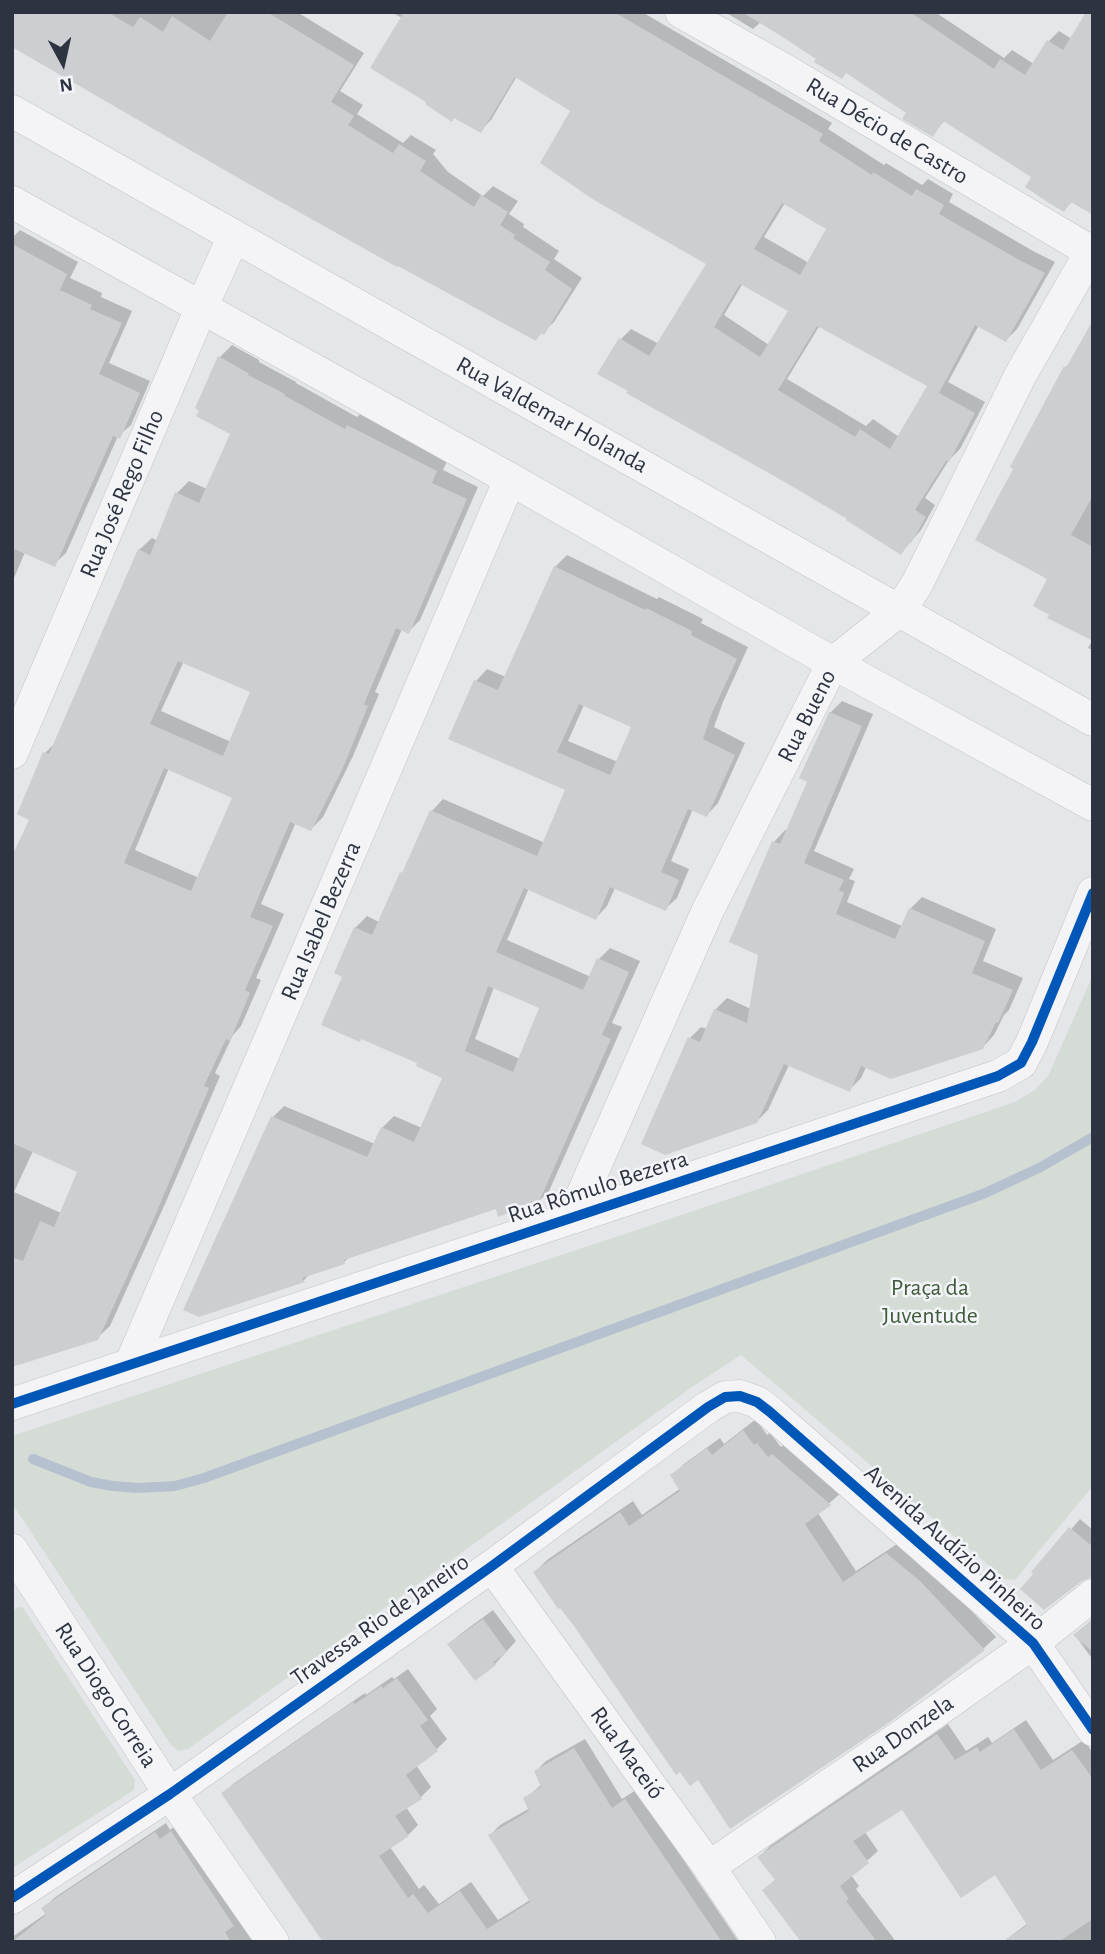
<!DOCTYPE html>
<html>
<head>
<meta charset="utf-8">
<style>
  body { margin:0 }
  #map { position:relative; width:1105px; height:1954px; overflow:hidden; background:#e4e6e9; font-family:"Alegreya Sans",sans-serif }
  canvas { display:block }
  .frame { position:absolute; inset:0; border:14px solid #2d3341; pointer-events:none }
  .north { position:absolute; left:28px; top:28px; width:70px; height:70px; -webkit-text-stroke:5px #f3f5f8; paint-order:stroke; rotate:172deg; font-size:19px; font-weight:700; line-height:28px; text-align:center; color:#2d3341 }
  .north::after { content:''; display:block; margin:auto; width:24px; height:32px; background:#2d3341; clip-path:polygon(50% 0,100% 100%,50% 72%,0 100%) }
</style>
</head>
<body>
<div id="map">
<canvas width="1105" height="1954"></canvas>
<div class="frame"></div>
<div class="north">N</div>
</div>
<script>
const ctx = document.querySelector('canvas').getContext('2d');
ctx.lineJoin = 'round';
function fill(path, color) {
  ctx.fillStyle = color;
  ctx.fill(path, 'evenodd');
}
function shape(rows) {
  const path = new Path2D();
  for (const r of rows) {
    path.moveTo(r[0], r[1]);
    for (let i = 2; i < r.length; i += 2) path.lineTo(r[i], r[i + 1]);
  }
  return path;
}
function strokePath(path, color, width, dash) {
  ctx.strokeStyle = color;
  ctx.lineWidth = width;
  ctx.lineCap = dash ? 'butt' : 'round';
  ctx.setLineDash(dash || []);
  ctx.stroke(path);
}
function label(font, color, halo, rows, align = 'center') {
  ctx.font = font + ' "Alegreya Sans",sans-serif';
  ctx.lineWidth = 5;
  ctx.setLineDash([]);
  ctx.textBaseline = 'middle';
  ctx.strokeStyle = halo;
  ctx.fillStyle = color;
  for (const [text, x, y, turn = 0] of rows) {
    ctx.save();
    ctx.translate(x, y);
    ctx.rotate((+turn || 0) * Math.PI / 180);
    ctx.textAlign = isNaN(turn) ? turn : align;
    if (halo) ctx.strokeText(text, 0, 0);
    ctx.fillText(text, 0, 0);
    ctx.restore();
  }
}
fill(shape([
  [1093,975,1093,1486,1015,1580,1005,1579,929,1515,741,1355,695,1385,188,1749,178,1751,171,1745,12,1503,12,1436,640,1229,1015,1102,1035,1090,1048,1076],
  [20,1607,23,1608,135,1780,134,1790,12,1868,14,1611,16,1608]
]), '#d5dcd5');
fill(shape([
  [12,12,297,12,364,53,340,91,363,105,357,114,403,143,411,135,436,150,433,154,448,172,483,196,493,186,518,201,509,214,524,224,523,227,559,251,554,259,582,278,554,322,535,339],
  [391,12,642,12,832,123,828,129,884,165,886,163,922,185,928,179,953,194,949,202,1033,251,1055,262,1017,329,1006,340,979,325,948,382,985,402,960,449,949,460,925,498,935,505,921,530,901,553,620,340,631,329,659,344,709,263,572,111,517,76,491,120,480,131,402,18],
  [785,203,829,229,809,263,764,237],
  [743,283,790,311,769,345,724,315],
  [820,325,929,386,899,437,873,419,866,426,787,379],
  [725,12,935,12,1004,58,1012,50,1034,64,1049,41,1059,31,1072,39,1073,201,1064,209,1034,176,945,120,933,134,909,112,847,71,761,22,753,29],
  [20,230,78,262,70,278,102,293,101,297,132,311,109,363,150,381,131,425,118,436,66,553,54,564,25,552,12,583,12,238],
  [1093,324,1093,650,1088,648,1092,641,1050,579,1065,368,1071,362],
  [232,345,259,360,259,362,296,382,296,383,357,417,360,414,448,459,443,470,478,487,420,620,408,632,402,629,375,692,379,694,353,756,323,817,311,829,296,822,261,904,284,914,256,978,261,980,241,1026,233,1035,215,1073,220,1076,165,1204,110,1326,97,1338,12,1365,12,864,31,819,45,753,57,741,139,550,152,538,158,541,177,493,189,481,207,489,232,433,198,408,220,357],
  [184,661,252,691,231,742,161,711],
  [169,768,234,797,199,878,135,850],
  [33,1151,79,1171,61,1213,14,1192],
  [567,555,657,599,659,597,703,619,701,623,748,647,723,702,714,727,745,743,718,803,707,815,693,809,671,861,689,869,677,898,665,909,615,888,607,906,596,918,529,888,507,940,591,977,599,959,610,948,640,961,612,1023,622,1027,549,1191,537,1203,497,1207,351,1256,344,1262,310,1274,304,1280,199,1315,273,1117,284,1106,375,1144,382,1128,394,1116,422,1128,444,1077,419,1062,344,976,355,928,367,916,379,922,402,873,406,868,432,811,443,799,545,843,568,789,450,738,476,681,487,669,506,677,555,567],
  [584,705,634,726,618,762,568,741],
  [494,987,541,1007,520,1059,475,1039],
  [842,701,873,714,814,851,854,869,849,879,855,881,847,902,902,926,910,909,922,897,996,929,983,961,1023,978,1009,1010,1004,1015,994,1035,982,1048,866,1067,861,1078,849,1090,789,1065,768,1110,756,1122,690,1038,701,1027,707,1029,715,1010,727,998,751,1009,774,842,785,830,788,831,809,781,830,713],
  [756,1419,767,1435,770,1433,781,1447,785,1443,842,1492,818,1513,856,1571,900,1542,932,1569,996,1637,984,1648,889,1720,698,1778,576,1625,535,1572,547,1560,633,1501,642,1515,681,1488,672,1476,684,1464,720,1438,724,1444],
  [1080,1519,1093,1530,1093,1575,1035,1574,1034,1572],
  [493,1610,516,1641,495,1664,450,1644,459,1635],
  [1093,1619,1093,1660,1075,1635],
  [408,1669,437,1709,430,1716,447,1739,437,1749,416,1765,431,1787,421,1797,406,1807,418,1825,408,1835,390,1847,419,1889,424,1885,439,1904,471,1882,498,1920,530,1900,490,1835,500,1825,530,1808,525,1799,542,1784,536,1771,546,1761,585,1739,622,1799,636,1790,739,1942,324,1942,223,1794,233,1784,365,1693,366,1695,392,1677,394,1679],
  [1026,1720,1053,1760,1084,1740,1093,1753,1093,1942,1003,1942,1028,1923,995,1873,902,1807,865,1832,878,1851,851,1875,859,1886,856,1889,894,1939,893,1942,802,1942,765,1890,776,1879,759,1857,770,1846,948,1724,966,1751,988,1737,992,1743],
  [181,1822,261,1942,12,1942,12,1937,47,1913,44,1908,54,1898,166,1823,170,1830]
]), '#0003');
strokePath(shape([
  [33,1459,91,1482,113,1486,138,1488,175,1486,204,1478,983,1194,1039,1168,1093,1137]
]), '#b6c1d0', 10);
fill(shape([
  [12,12,107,12,133,27,140,17,163,32,172,16,210,41,228,12,267,12,354,65,331,102,354,116,348,125,393,153,399,144,426,161,420,171,474,207,481,195,508,212,500,225,515,235,513,238,550,262,545,270,572,289,544,335,541,333,536,341,398,266,397,267,240,179,12,47],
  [404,12,614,12,823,134,819,141,872,175,873,172,912,196,916,189,944,205,939,214,1021,261,1045,273,1006,342,975,325,939,393,975,413,949,462,946,461,915,510,926,517,911,543,909,543,901,555,846,520,847,519,783,481,626,393,628,391,597,374,619,338,649,356,706,264,594,200,540,163,570,111,515,77,481,133,454,118,452,122,425,104,426,102,370,68],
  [782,203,826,229,800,275,754,249],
  [740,284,788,311,760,357,714,327],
  [817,326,927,386,890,449,860,429,855,437,778,390],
  [742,12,910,12,994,69,1000,59,1025,75,1047,40,1063,50,1086,12,1093,12,1093,215,1071,202,1064,212,1049,203,1025,187,1031,177,943,121,933,137,902,119,906,113,846,73,842,79,814,62,816,59,781,36],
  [12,244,67,274,60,290,92,305,90,309,122,323,99,374,140,393,120,439,113,436,55,567,12,548],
  [1093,320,1093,495,1071,535,1093,547,1093,641,1047,618,1049,615,1033,606,1047,579,975,540,1013,469,1010,467,1064,366,1066,368],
  [218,356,248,373,248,375,285,394,285,396,345,429,347,425,437,471,432,483,467,499,409,634,396,628,364,704,368,706,342,770,311,831,290,822,250,917,273,926,245,990,250,993,230,1041,226,1039,204,1086,209,1088,154,1218,98,1340,12,1367,12,1257,23,1261,40,1221,54,1227,77,1172,12,1143,12,856,29,820,17,814,43,752,49,754,138,549,150,555,175,492,199,503,230,434,196,416,199,411,195,408],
  [178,661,250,692,223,756,150,724],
  [164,768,232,798,191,891,124,863],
  [554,566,645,610,646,608,692,631,691,635,737,659,711,715,703,739,735,755,707,817,688,809,661,872,679,880,666,911,610,887,596,920,524,888,496,952,583,990,597,958,629,972,602,1035,611,1039,538,1204,532,1204,498,1217,496,1209,344,1260,345,1264,302,1278,305,1282,199,1317,183,1310,271,1116,367,1157,381,1127,414,1142,442,1078,416,1066,417,1063,361,1039,360,1042,321,1025,342,977,334,973,354,927,372,935,400,872,402,873,430,810,537,856,565,790,448,739,474,680,498,690],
  [579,704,631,727,610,775,557,752],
  [488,986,539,1008,513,1072,465,1051],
  [829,712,862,726,804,863,844,880,839,890,844,893,836,914,895,939,909,908,985,941,972,973,1013,990,998,1023,996,1022,983,1049,891,1079,861,1066,850,1092,784,1064,757,1123,665,1155,641,1144,688,1037,700,1042,714,1009,747,1023,758,955,729,942,772,841,780,844,807,782,799,778],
  [743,1430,754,1445,757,1443,768,1457,772,1454,831,1505,805,1524,843,1582,886,1553,920,1581,985,1650,890,1722,730,1829,698,1780,690,1786,680,1772,676,1775,574,1626,560,1608,558,1609,533,1572,620,1512,629,1526,680,1491,670,1475,707,1448,712,1455],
  [1069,1527,1093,1547,1093,1577,1082,1581,1044,1610,1020,1589,1033,1574,1031,1572],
  [483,1619,507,1652,493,1662,496,1665,475,1681,447,1644],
  [1093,1619,1093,1652,1073,1635],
  [397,1678,428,1720,420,1726,438,1751,406,1775,422,1799,395,1816,409,1836,379,1856,408,1898,413,1894,428,1913,460,1891,487,1929,530,1902,488,1835,529,1811,523,1798,541,1787,534,1771,574,1748,612,1808,625,1799,722,1942,323,1942,221,1793,353,1702,355,1704,381,1686,383,1688],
  [1014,1729,1041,1770,1072,1750,1093,1779,1093,1919,1058,1942,1003,1942,1027,1925,995,1875,961,1898,902,1810,853,1841,869,1863,840,1886,849,1899,846,1901,877,1942,801,1942,762,1890,775,1880,757,1857,937,1734,955,1760,977,1747,980,1752],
  [171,1831,234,1926,225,1932,231,1942,12,1942,46,1915,41,1908,155,1832,160,1839]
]), '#cdced1');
const street = shape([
  [681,12,783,69,1093,253],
  [12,111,1093,720],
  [12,202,510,479,833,663,1093,805],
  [12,753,202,306,234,236],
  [572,1218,708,910,833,663,900,610,917,584,1020,376,1093,248],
  [131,1363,510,479],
  [12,1404,998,1076,1021,1063,1032,1042,1093,893],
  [12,1550,170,1794,273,1942],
  [492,1566,709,1867,760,1942],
  [709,1867,900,1737,1033,1643,1093,1595],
  [12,1898,170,1794,492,1566,708,1407,725,1397,740,1396,757,1402,770,1412,1033,1643,1093,1730]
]);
strokePath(street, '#c3c4c7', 33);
strokePath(street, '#f4f4f6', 32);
strokePath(shape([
  [12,1404,998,1076,1021,1063,1032,1042,1093,893],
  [12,1898,170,1794,492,1566,708,1407,725,1397,740,1396,757,1402,770,1412,1033,1643,1093,1730]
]), '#0057b8', 10);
label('24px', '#2d3341', '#f3f5f8', [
  ["Rua Décio de Castro",887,131,31],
  ["Rua Valdemar Holanda",552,415,29],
  ["Rua José Rego Filho",122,494,-67],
  ["Rua Bueno",807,716,-63],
  ["Rua Isabel Bezerra",321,921,-67],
  ["Rua Rômulo Bezerra",598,1187,-18],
  ["Avenida Audízio Pinheiro",955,1548,42],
  ["Travessa Rio de Janeiro",380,1620,-35],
  ["Rua Diogo Correia",106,1695,57],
  ["Rua Donzela",903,1734,-35],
  ["Rua Maceió",627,1753,54]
]);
label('24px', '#3f5b3b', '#f3f5f8', [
  ["Praça da",930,1288],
  ["Juventude",930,1316]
]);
</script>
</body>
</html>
